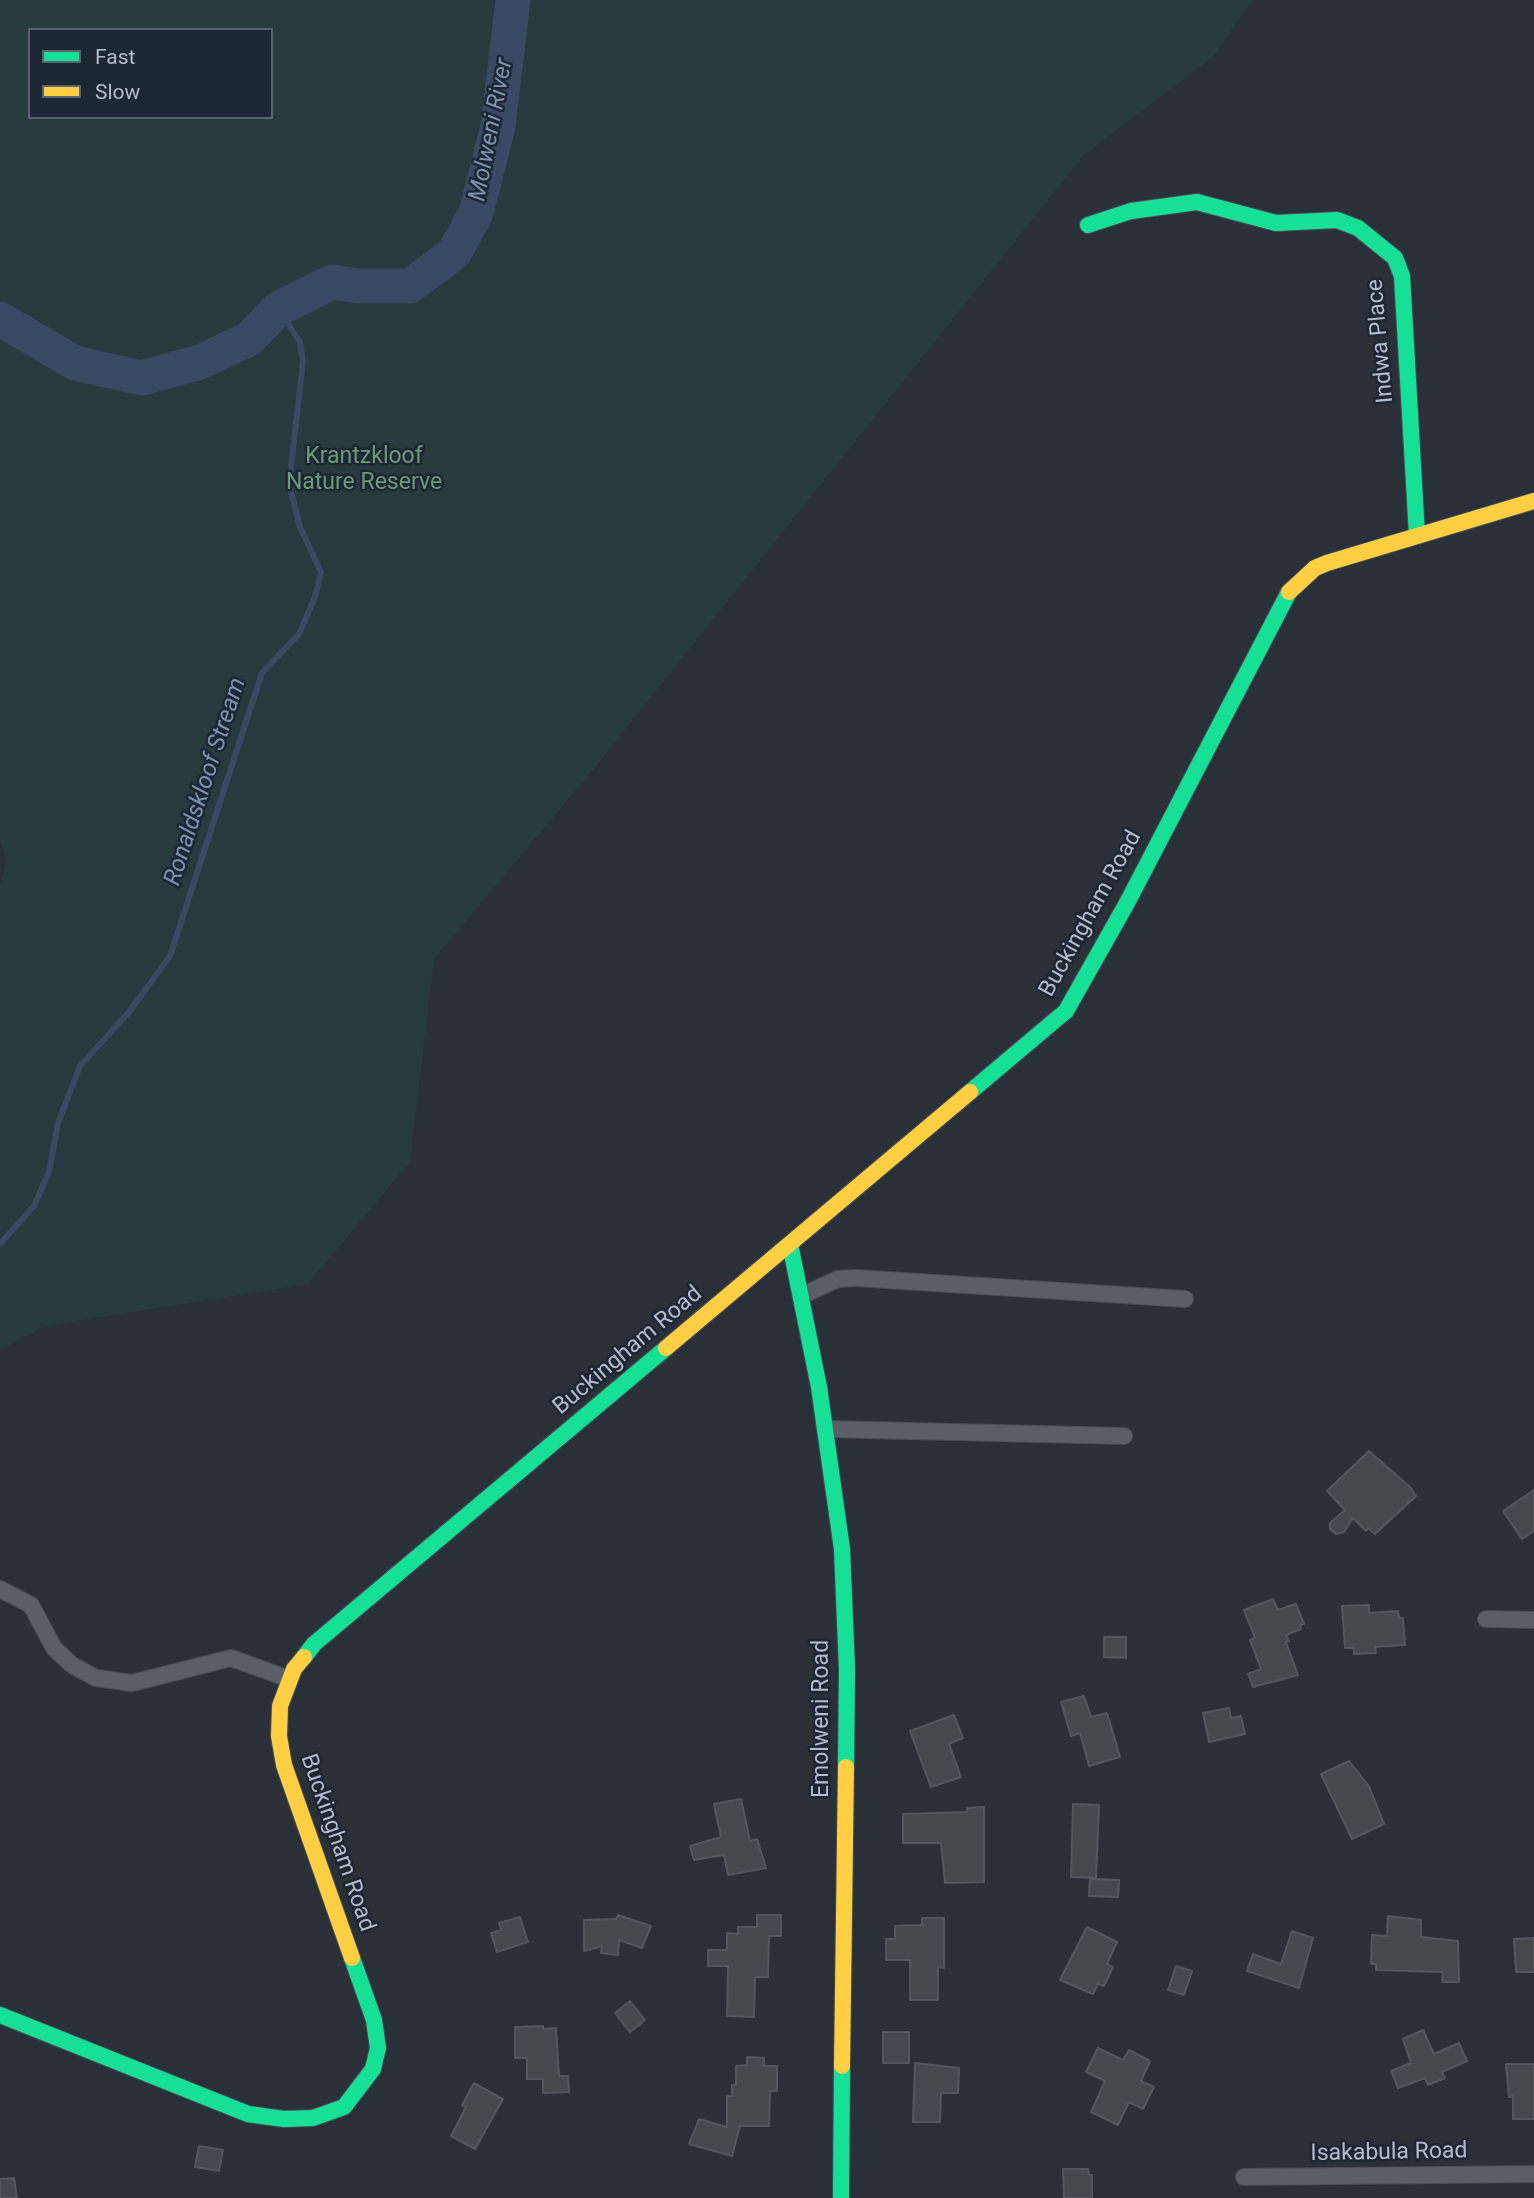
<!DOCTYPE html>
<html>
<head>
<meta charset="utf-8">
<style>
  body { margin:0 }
  #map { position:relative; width:1534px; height:2198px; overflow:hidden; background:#2a3038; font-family:Roboto,sans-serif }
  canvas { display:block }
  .legend { position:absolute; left:28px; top:28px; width:245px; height:91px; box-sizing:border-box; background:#1d2633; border:2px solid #59626f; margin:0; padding:9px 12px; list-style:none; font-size:21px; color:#b4bcc9 }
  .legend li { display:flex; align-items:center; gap:14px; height:35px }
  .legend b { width:35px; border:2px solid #59626f }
</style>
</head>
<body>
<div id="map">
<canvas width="1534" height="2198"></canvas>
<ul class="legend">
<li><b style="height:9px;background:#16e098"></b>Fast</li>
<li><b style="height:9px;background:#ffcf43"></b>Slow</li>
</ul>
</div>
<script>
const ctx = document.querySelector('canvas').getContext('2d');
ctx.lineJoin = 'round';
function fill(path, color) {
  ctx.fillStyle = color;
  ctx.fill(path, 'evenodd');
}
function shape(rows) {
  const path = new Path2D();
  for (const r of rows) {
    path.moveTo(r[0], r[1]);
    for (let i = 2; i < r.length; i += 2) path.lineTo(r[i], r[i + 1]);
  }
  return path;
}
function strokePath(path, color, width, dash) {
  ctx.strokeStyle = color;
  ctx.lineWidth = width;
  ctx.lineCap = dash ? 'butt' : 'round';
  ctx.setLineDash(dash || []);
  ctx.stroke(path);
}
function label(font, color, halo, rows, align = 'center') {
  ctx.font = font + ' Roboto,sans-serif';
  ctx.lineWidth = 5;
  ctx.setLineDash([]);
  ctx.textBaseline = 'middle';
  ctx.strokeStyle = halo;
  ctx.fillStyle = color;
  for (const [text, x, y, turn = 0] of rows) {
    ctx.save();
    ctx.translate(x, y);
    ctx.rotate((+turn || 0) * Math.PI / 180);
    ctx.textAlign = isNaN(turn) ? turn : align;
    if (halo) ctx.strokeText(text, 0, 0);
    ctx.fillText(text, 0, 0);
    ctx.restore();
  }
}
fill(shape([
  [0,0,1252,0,1215,55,1084,155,587,777,434,959,410,1162,308,1284,45,1326,0,1350,0,886,6,861,0,840],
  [30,30,271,30,271,117,30,117]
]), '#273a3e');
strokePath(shape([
  [0,1244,34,1206,49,1172,58,1123,80,1066,129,1012,170,956,262,673,299,634,315,597,321,572,300,527,289,484,303,362,300,342,278,309]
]), '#384963', 6);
strokePath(shape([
  [0,319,75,363,141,378,198,363,249,339,278,309,332,282,359,286,410,286,454,253,476,213,498,126,513,0]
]), '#384963', 35);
const building = shape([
  [1369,1451,1410,1487,1416,1496,1375,1534,1368,1528,1366,1531,1353,1518,1344,1532,1336,1534,1330,1529,1330,1523,1345,1510,1327,1491,1369,1451],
  [1534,1490,1534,1531,1522,1539,1503,1511,1534,1490],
  [1273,1599,1278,1610,1296,1604,1304,1624,1300,1625,1301,1629,1286,1635,1289,1641,1286,1642,1298,1675,1253,1687,1248,1674,1261,1669,1250,1640,1255,1638,1244,1610,1273,1599],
  [1369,1605,1369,1613,1398,1611,1399,1618,1403,1618,1405,1645,1375,1647,1376,1653,1354,1654,1354,1648,1345,1648,1342,1606,1369,1605],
  [1104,1637,1126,1637,1126,1658,1104,1657,1104,1637],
  [1084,1696,1091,1717,1107,1713,1120,1757,1089,1766,1080,1733,1071,1736,1061,1702,1084,1696],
  [1229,1708,1231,1718,1241,1716,1245,1734,1209,1742,1203,1713,1229,1708],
  [954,1715,963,1738,949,1744,961,1777,931,1787,910,1731,954,1715],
  [1349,1761,1369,1786,1384,1824,1352,1839,1321,1774,1349,1761],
  [741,1799,750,1841,757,1839,766,1868,728,1875,724,1855,694,1860,690,1846,721,1837,714,1804,741,1799],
  [1073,1804,1099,1805,1096,1878,1071,1877,1073,1804],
  [984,1807,984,1882,945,1883,941,1843,903,1843,903,1814,967,1812,967,1808,984,1807],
  [1090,1879,1119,1880,1118,1897,1089,1896,1090,1879],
  [618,1915,651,1926,642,1948,619,1940,618,1955,601,1953,602,1946,584,1951,584,1920,616,1919,618,1915],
  [757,1915,781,1915,781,1936,769,1936,768,1977,755,1977,754,2017,727,2016,728,1966,708,1966,708,1950,727,1950,727,1933,738,1934,738,1927,757,1927,757,1915],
  [1388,1916,1421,1920,1421,1937,1458,1941,1459,1982,1442,1982,1443,1972,1376,1970,1376,1964,1371,1964,1372,1935,1387,1936,1388,1916],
  [520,1917,528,1942,497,1952,491,1933,501,1930,499,1923,520,1917],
  [922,1918,944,1918,944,1968,938,1967,938,2000,910,2000,910,1960,886,1960,886,1939,895,1939,895,1926,922,1925,922,1918],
  [1087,1927,1117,1942,1107,1964,1113,1967,1104,1986,1098,1984,1093,1994,1060,1980,1087,1927],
  [1292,1931,1313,1938,1299,1988,1247,1971,1253,1954,1281,1964,1292,1931],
  [1534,1938,1534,1972,1516,1972,1514,1939,1534,1938],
  [1176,1966,1192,1971,1184,1995,1168,1990,1176,1966],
  [630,2001,645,2020,630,2032,615,2013,630,2001],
  [543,2026,543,2029,556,2028,559,2076,568,2076,569,2092,543,2093,543,2079,527,2079,527,2058,515,2058,515,2027,543,2026],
  [1423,2030,1434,2054,1459,2043,1467,2061,1442,2072,1445,2078,1428,2085,1425,2078,1398,2088,1391,2071,1411,2063,1403,2039,1423,2030],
  [883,2032,909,2032,909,2063,883,2063,883,2032],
  [1098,2048,1123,2060,1129,2050,1150,2061,1141,2081,1154,2087,1143,2109,1129,2102,1118,2125,1091,2112,1105,2081,1086,2072,1098,2048],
  [747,2057,764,2058,764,2066,777,2066,777,2091,770,2091,769,2126,740,2126,732,2156,689,2144,699,2119,727,2127,727,2096,732,2096,732,2085,736,2085,736,2066,747,2065,747,2057],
  [915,2063,959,2068,958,2093,941,2093,940,2122,913,2122,915,2063],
  [1506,2064,1534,2064,1534,2119,1513,2119,1513,2096,1509,2097,1506,2064],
  [474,2083,503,2099,475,2149,451,2136,466,2107,462,2105,474,2083],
  [199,2146,223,2150,219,2171,195,2167,199,2146],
  [1063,2169,1088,2169,1089,2175,1092,2175,1092,2198,1064,2198,1063,2169],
  [14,2178,17,2198,0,2198,0,2179,14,2178]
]);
fill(building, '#444950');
strokePath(building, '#52575f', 2);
const street = shape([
  [803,1295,838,1279,856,1278,1185,1299],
  [826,1429,1124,1436],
  [0,1589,31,1605,54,1648,72,1665,96,1678,132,1683,231,1658,289,1679],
  [1486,1619,1534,1620],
  [1244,2177,1534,2174]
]);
const fast = shape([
  [1088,225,1131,211,1197,202,1276,223,1337,220,1358,228,1395,258,1402,276,1417,535],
  [970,1092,1066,1011,1127,903,1289,592],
  [790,1244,819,1387,842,1549,847,1669,846,1767],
  [304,1657,314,1644,666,1348],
  [0,2015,248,2114,284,2119,313,2118,344,2107,373,2069,378,2048,374,2020,352,1958],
  [841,2198,842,2066]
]);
const slow = shape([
  [1289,592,1315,568,1327,563,1534,501],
  [666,1348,970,1092],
  [304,1657,294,1669,280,1706,279,1736,284,1765,352,1958],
  [842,2066,846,1767]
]);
strokePath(street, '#484c53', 18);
strokePath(fast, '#484c53', 18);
strokePath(slow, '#484c53', 18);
strokePath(street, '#5a5e66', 16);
strokePath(fast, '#16e098', 16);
strokePath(slow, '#ffcf43', 16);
label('23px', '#b4bcc9', '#1d2633', [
  ["Indwa Place",1381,341,-95],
  ["Buckingham Road",1091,914,-61],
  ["Buckingham Road",628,1351,-40],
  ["Emolweni Road",822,1719,-90],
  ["Buckingham Road",337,1843,71],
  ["Isakabula Road",1389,2153,-1]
]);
label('23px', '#6b9a76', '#1d2633', [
  ["Krantzkloof",364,457],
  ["Nature Reserve",364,483]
]);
label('italic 24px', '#7c92b1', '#1d2633', [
  ["Molweni River",492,130,-79],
  ["Ronaldskloof Stream",206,782,-72]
]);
</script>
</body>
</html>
